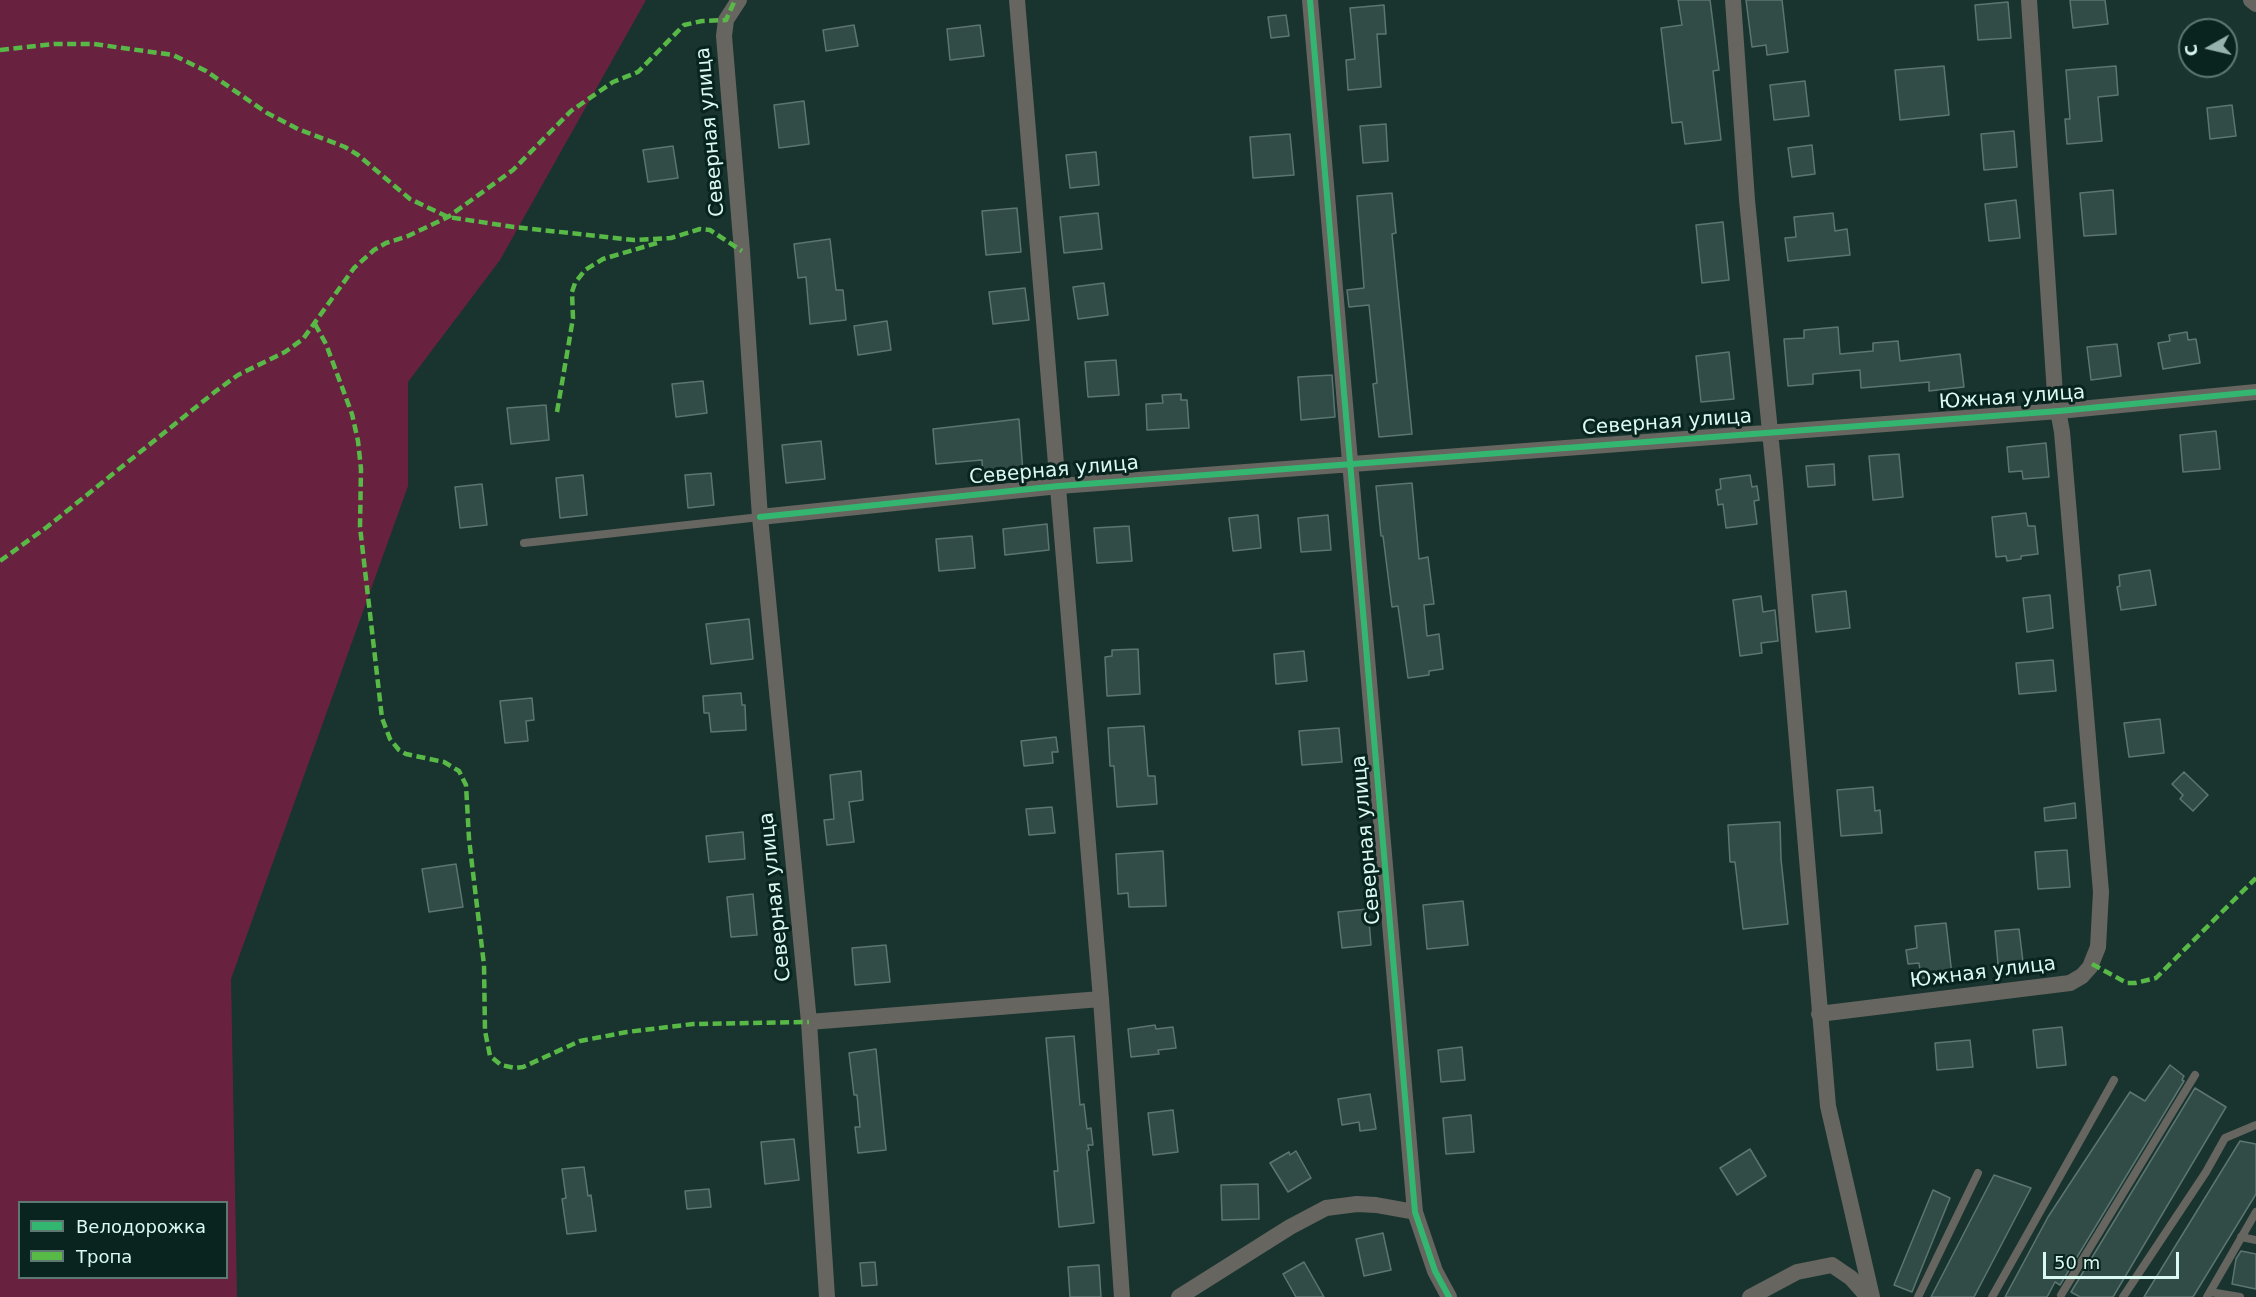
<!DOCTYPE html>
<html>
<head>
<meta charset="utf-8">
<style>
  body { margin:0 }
  #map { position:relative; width:2256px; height:1297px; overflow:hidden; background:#19342f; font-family:"DejaVu Sans",sans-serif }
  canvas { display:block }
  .legend { position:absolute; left:18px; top:1201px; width:210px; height:78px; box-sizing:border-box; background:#09231e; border:2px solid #5d7972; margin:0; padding:8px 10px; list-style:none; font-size:18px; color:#daf9f1 }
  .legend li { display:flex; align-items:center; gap:12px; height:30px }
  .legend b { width:30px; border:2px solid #5d7972 }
  .north { position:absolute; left:2178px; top:18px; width:60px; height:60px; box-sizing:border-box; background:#09231e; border:2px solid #5d7972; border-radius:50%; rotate:262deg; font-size:16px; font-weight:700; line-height:24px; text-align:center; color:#daf9f1 }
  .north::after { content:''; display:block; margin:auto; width:21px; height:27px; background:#96b4ad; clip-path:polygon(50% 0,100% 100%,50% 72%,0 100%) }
  .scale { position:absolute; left:2043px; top:1252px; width:136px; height:27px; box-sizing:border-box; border:3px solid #daf9f1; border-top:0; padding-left:8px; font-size:18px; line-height:21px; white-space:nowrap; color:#daf9f1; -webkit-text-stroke:4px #09231e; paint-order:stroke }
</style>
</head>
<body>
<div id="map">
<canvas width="2256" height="1297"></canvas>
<ul class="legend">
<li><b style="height:8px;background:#33b770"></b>Велодорожка</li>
<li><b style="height:8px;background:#58b947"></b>Тропа</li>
</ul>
<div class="north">С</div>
<div class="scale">50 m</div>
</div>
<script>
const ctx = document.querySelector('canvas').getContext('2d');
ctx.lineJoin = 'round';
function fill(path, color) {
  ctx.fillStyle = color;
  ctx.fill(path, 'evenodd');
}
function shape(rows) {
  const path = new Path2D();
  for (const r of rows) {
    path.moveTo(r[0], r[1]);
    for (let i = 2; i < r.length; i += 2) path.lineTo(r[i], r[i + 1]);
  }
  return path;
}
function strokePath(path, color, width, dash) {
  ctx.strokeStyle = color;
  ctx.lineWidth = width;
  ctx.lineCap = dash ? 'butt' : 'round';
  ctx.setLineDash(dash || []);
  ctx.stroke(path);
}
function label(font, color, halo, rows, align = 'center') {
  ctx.font = font + ' "DejaVu Sans",sans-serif';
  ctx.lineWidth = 6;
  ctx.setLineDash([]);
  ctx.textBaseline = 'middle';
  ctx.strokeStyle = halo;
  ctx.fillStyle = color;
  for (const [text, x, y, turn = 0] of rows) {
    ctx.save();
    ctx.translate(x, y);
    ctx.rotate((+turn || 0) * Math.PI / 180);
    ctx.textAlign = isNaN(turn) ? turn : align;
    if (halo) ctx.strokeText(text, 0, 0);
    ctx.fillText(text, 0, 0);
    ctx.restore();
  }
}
fill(shape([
  [0,0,646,0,500,260,408,382,408,486,231,979,237,1297,0,1297],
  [20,1202,226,1202,226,1278,20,1278]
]), '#682240');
const building = shape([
  [1678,0,1710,0,1719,70,1713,71,1721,140,1685,144,1682,122,1672,123,1661,28,1682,25,1678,0],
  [1746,0,1782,0,1788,52,1767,55,1766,45,1752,47,1746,0],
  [2070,0,2105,0,2108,24,2073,28,2070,0],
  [2008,2,2011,38,1978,40,1975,5,2008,2],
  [1384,5,1386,34,1377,34,1381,87,1348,90,1346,60,1355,59,1350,8,1384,5],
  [1286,15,1289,36,1271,38,1268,17,1286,15],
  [854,25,858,46,826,51,823,30,854,25],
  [980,25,984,56,950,60,947,29,980,25],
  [1944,66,1949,115,1900,120,1895,70,1944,66],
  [2116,66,2118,95,2098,97,2102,141,2067,144,2065,119,2070,119,2066,70,2116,66],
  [1805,81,1809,116,1774,120,1770,85,1805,81],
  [804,101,809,144,779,148,774,105,804,101],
  [2232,105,2236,136,2210,139,2207,108,2232,105],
  [1386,124,1388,161,1363,163,1360,126,1386,124],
  [2014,131,2017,167,1984,170,1981,134,2014,131],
  [1290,134,1294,175,1253,178,1250,137,1290,134],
  [1812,145,1815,174,1792,177,1788,148,1812,145],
  [673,146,678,178,648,182,643,150,673,146],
  [1096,152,1099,185,1070,188,1066,155,1096,152],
  [2113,190,2116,234,2084,236,2080,193,2113,190],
  [1392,193,1396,233,1392,234,1412,434,1379,437,1373,384,1377,383,1369,305,1349,307,1347,290,1364,288,1357,196,1392,193],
  [2016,200,2020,238,1989,241,1985,204,2016,200],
  [1017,208,1021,252,986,255,982,211,1017,208],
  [1098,213,1102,249,1064,253,1060,217,1098,213],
  [1833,213,1835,231,1847,229,1850,255,1788,261,1785,238,1796,237,1794,217,1833,213],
  [1723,222,1729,280,1702,283,1696,225,1723,222],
  [830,239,836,290,843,290,846,320,810,324,806,277,798,278,794,244,830,239],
  [1104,283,1108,315,1078,319,1073,287,1104,283],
  [1025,288,1029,320,993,324,989,292,1025,288],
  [887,321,891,350,858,355,854,326,887,321],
  [1838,327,1840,354,1873,351,1873,343,1898,341,1900,361,1960,354,1964,387,1929,391,1929,382,1861,388,1860,370,1813,374,1813,384,1788,386,1784,339,1804,338,1804,330,1838,327],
  [2187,332,2188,340,2196,339,2200,363,2163,369,2158,343,2170,341,2169,335,2187,332],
  [2117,344,2121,376,2091,380,2087,347,2117,344],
  [1729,352,1734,399,1701,402,1696,356,1729,352],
  [1116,360,1119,395,1088,397,1085,362,1116,360],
  [1332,375,1335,417,1301,420,1298,377,1332,375],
  [703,381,707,413,676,417,672,384,703,381],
  [1181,394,1181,400,1187,400,1189,428,1147,430,1146,404,1163,403,1162,395,1181,394],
  [546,405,549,440,511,444,507,408,546,405],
  [1019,419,1023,473,983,477,982,460,936,464,933,429,1019,419],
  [2216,431,2220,469,2183,472,2180,435,2216,431],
  [821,441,825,479,786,483,782,445,821,441],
  [2046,443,2049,477,2023,479,2022,471,2009,472,2007,447,2046,443],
  [1899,454,1903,497,1873,500,1869,456,1899,454],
  [1834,464,1835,485,1808,487,1806,466,1834,464],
  [711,473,714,505,688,508,685,475,711,473],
  [583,475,587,515,560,518,556,478,583,475],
  [1750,475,1752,487,1757,486,1759,500,1754,501,1757,524,1726,528,1723,504,1718,505,1716,490,1721,489,1720,479,1750,475],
  [1412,483,1419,559,1428,557,1434,604,1424,605,1427,636,1439,634,1443,669,1429,671,1429,675,1408,678,1398,606,1392,607,1383,536,1381,536,1376,486,1412,483],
  [482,484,487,525,460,528,455,487,482,484],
  [2026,513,2028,526,2035,526,2038,554,2021,556,2021,559,2007,561,2006,556,1996,557,1992,517,2026,513],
  [1258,515,1261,548,1233,551,1229,518,1258,515],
  [1328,515,1331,550,1301,552,1298,518,1328,515],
  [1047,524,1049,550,1005,555,1003,529,1047,524],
  [1129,526,1132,561,1097,563,1094,528,1129,526],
  [972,536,975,568,939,571,936,539,972,536],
  [2150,570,2156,605,2121,610,2117,587,2120,586,2119,575,2150,570],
  [1846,591,1850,628,1816,632,1812,595,1846,591],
  [2050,595,2053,628,2027,632,2023,598,2050,595],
  [1761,596,1763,612,1775,610,1778,641,1761,643,1762,653,1740,656,1733,600,1761,596],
  [749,619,753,659,711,664,706,624,749,619],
  [1138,649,1140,694,1107,696,1105,657,1112,656,1112,650,1138,649],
  [1304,651,1307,681,1276,684,1274,654,1304,651],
  [2053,660,2056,691,2019,694,2016,663,2053,660],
  [741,693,742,705,745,705,746,730,711,732,709,713,704,713,703,696,741,693],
  [532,698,534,720,526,721,528,741,505,743,500,701,532,698],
  [2160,719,2164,753,2129,757,2124,723,2160,719],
  [1144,726,1148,776,1155,776,1157,804,1117,807,1114,766,1110,766,1108,728,1144,726],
  [1339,728,1342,762,1302,765,1299,731,1339,728],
  [1056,737,1058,752,1052,752,1053,763,1024,766,1021,741,1056,737],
  [861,771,863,800,849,802,854,842,827,845,824,820,834,819,830,775,861,771],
  [2184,772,2208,795,2193,811,2180,799,2183,795,2172,784,2184,772],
  [1873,787,1875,811,1880,810,1882,833,1841,836,1837,790,1873,787],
  [2075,803,2076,818,2045,821,2044,808,2075,803],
  [1052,807,1055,833,1029,835,1026,809,1052,807],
  [1780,822,1781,859,1788,924,1743,929,1735,862,1730,862,1728,825,1780,822],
  [743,832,745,859,709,862,706,836,743,832],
  [2067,850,2070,887,2038,889,2035,852,2067,850],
  [1163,851,1166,906,1129,907,1128,893,1118,894,1116,854,1163,851],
  [456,864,463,907,429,912,422,869,456,864],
  [753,894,757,935,731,937,727,897,753,894],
  [1463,901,1468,945,1427,949,1423,905,1463,901],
  [1368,909,1371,945,1342,948,1338,912,1368,909],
  [1946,923,1952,975,1921,978,1919,963,1908,964,1906,950,1917,948,1915,926,1946,923],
  [2019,929,2023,962,1998,964,1995,931,2019,929],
  [886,945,890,982,855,985,852,948,886,945],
  [1155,1025,1156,1029,1173,1027,1176,1048,1158,1050,1159,1054,1131,1057,1128,1029,1155,1025],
  [2062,1027,2066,1065,2037,1068,2033,1030,2062,1027],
  [1074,1036,1080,1105,1084,1104,1087,1129,1091,1128,1093,1145,1088,1145,1089,1150,1087,1151,1094,1223,1059,1227,1054,1171,1058,1171,1046,1038,1074,1036],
  [1970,1040,1973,1067,1937,1070,1935,1043,1970,1040],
  [1462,1047,1465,1080,1441,1082,1438,1050,1462,1047],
  [876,1049,886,1150,858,1153,855,1127,860,1127,857,1095,854,1095,849,1053,876,1049],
  [2170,1065,2184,1076,2182,1080,2184,1081,2060,1285,2055,1282,2047,1297,2005,1297,2048,1217,2130,1092,2145,1101,2170,1065],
  [2195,1088,2226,1107,2113,1297,2080,1297,2071,1292,2195,1088],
  [1370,1094,1376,1129,1360,1131,1359,1122,1342,1125,1338,1099,1370,1094],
  [1173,1110,1178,1152,1153,1155,1148,1113,1173,1110],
  [1471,1115,1474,1152,1446,1154,1443,1118,1471,1115],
  [794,1139,799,1180,765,1184,761,1142,794,1139],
  [2240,1141,2256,1144,2256,1194,2193,1297,2144,1297,2240,1141],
  [1750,1149,1766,1176,1737,1195,1720,1168,1750,1149],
  [1296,1151,1311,1178,1288,1192,1270,1163,1289,1152,1290,1155,1296,1151],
  [584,1167,588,1196,591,1195,596,1231,567,1234,562,1199,566,1198,562,1169,584,1167],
  [1994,1175,2031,1188,1974,1297,1931,1297,1994,1175],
  [1258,1184,1259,1219,1222,1220,1221,1185,1258,1184],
  [709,1189,711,1207,687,1209,685,1191,709,1189],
  [1933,1190,1950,1198,1912,1292,1894,1285,1933,1190],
  [1383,1233,1391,1270,1364,1276,1356,1239,1383,1233],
  [2241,1251,2256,1254,2256,1289,2232,1284,2236,1259,2241,1251],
  [875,1262,877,1285,862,1286,860,1263,875,1262],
  [1304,1262,1324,1297,1296,1297,1283,1274,1304,1262],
  [1099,1265,1101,1297,1070,1297,1068,1267,1099,1265]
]);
fill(building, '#314c47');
strokePath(building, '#5d7570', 1.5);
strokePath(shape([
  [524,543,760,517],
  [2241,1237,2256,1240],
  [2210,1292,2240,1297],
  [2061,1295,2195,1075],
  [1918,1297,1978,1173],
  [1992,1297,2114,1080],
  [2123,1297,2206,1172,2225,1138,2256,1125],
  [2207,1297,2256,1212]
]), '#666560', 8);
strokePath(shape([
  [739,0,726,20,724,36,742,251,760,517,809,1022,827,1297],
  [1017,0,1101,999,1122,1297],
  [1310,0,1415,1212,1435,1271,1449,1297],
  [1733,0,1747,200,1775,482,1828,1106,1872,1297],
  [2251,0,2256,4],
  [760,517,1059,486,2059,411,2256,392],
  [1819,1014,2070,983,2082,976,2090,967,2098,947,2101,892,2062,432,2055,394,2029,0],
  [809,1022,1101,999],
  [1179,1297,1290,1227,1326,1208,1357,1204,1376,1205,1415,1212],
  [1750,1297,1797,1272,1832,1265,1851,1278,1868,1297]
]), '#666560', 16);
strokePath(shape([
  [0,50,54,44,94,44,173,55,206,71,267,113,298,129,345,147,358,155,410,199,448,217,514,227,634,240,671,238,700,229,710,230,742,251],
  [315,324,326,344,352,414,358,441,361,469,360,527,382,718,390,739,399,750,406,754,444,762,459,771,466,785,469,839,484,965,485,1031,490,1056,501,1065,515,1068,523,1067,580,1041,627,1032,693,1024,809,1022],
  [557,412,569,342,573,318,572,292,575,283,585,270,603,259,657,243],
  [0,561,47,527,216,391,238,375,285,352,303,339,354,268,374,250,386,243,408,236,448,217,513,170,571,111,613,82,638,72,684,25,702,21,726,20,735,0],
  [2092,964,2127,983,2135,983,2156,978,2256,878]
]), '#58b947', 4.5, [9, 4.5]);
strokePath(shape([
  [1310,0,1415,1212,1435,1271,1449,1297],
  [760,517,1059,486,2059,411,2256,392]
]), '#33b770', 6);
label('20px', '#daf9f1', '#09231e', [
  ["Северная улица",711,132,-95],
  ["Южная улица",2012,398,-4],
  ["Северная улица",1667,423,-4],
  ["Северная улица",1054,471,-5],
  ["Северная улица",1367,840,-95],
  ["Северная улица",776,897,-96],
  ["Южная улица",1983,973,-7]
]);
</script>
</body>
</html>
